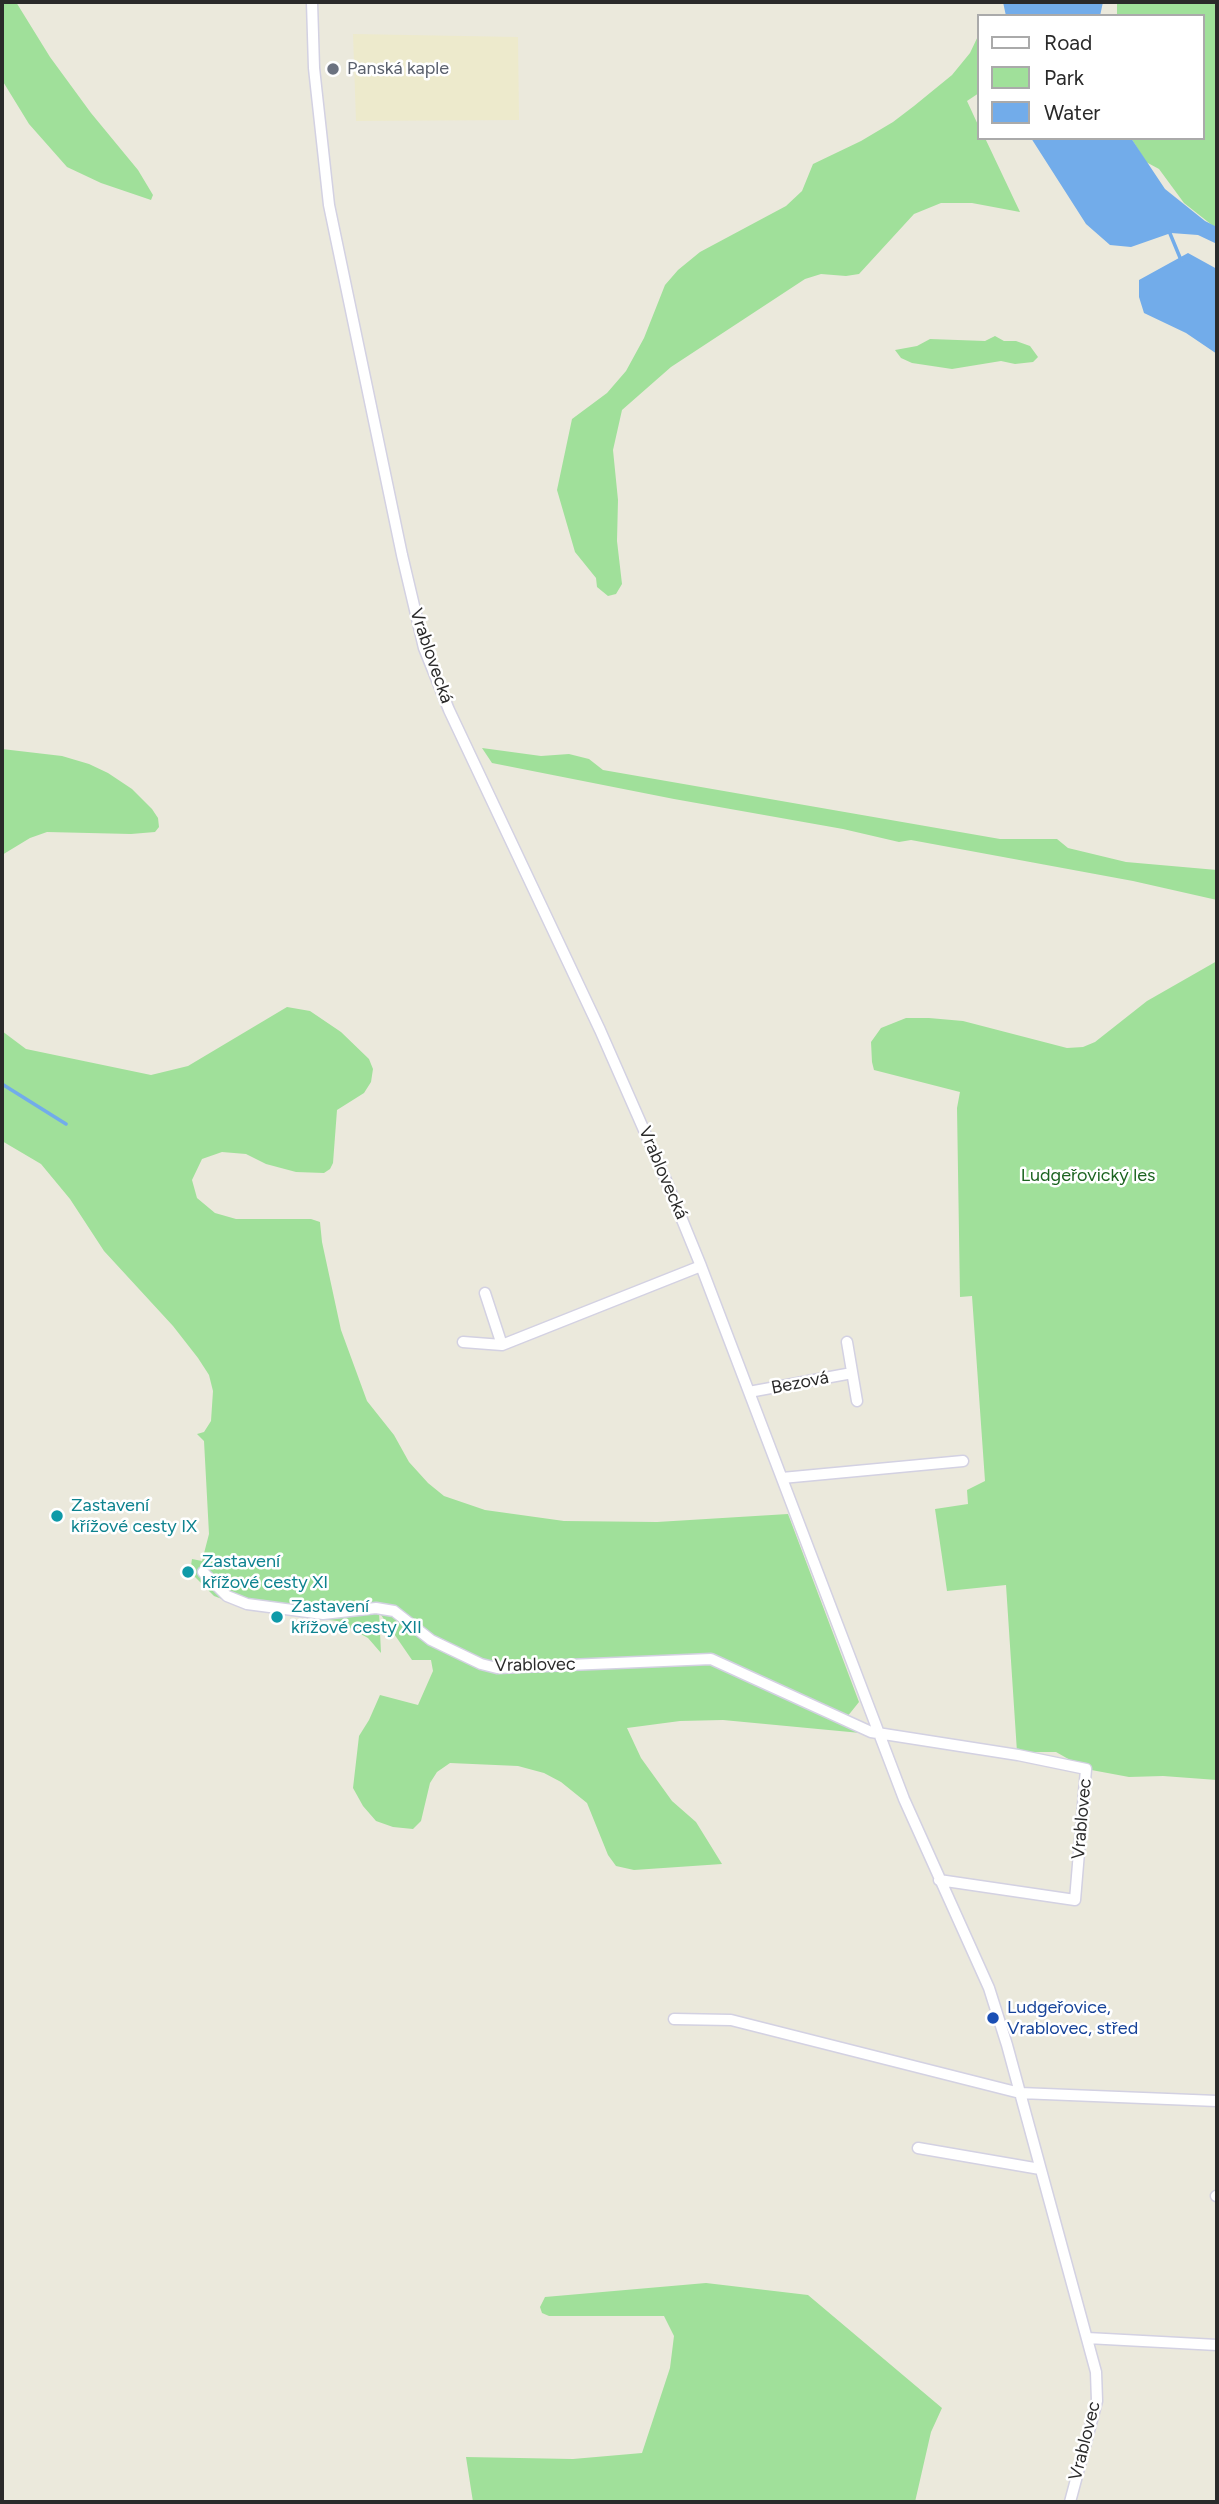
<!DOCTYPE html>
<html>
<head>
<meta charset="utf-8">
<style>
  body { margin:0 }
  #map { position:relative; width:1219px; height:2504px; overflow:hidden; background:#ebe9dc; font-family:Figtree,sans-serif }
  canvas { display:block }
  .frame { position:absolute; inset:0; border:4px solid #2a2a2a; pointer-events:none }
  .legend { position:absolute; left:977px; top:14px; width:228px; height:126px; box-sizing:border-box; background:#fff; border:2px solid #aaa; margin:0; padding:9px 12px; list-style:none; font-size:21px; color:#2a2a2a }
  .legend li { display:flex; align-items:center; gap:14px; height:35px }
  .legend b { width:35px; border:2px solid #aaa }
</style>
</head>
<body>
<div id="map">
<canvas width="1219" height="2504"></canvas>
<div class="frame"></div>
<ul class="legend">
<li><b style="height:9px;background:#fff"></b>Road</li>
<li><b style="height:19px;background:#a0e09a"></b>Park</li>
<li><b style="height:19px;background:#72acea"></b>Water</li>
</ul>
</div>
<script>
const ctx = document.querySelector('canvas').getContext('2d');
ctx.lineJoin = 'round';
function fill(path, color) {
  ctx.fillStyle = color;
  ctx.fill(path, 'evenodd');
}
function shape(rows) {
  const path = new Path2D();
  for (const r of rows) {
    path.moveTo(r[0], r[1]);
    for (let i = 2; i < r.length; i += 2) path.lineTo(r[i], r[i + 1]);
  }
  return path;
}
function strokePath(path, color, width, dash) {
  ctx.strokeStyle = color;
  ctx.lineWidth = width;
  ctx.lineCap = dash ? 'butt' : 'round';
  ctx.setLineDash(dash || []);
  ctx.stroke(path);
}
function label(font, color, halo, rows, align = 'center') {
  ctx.font = font + ' Figtree,sans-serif';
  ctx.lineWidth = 5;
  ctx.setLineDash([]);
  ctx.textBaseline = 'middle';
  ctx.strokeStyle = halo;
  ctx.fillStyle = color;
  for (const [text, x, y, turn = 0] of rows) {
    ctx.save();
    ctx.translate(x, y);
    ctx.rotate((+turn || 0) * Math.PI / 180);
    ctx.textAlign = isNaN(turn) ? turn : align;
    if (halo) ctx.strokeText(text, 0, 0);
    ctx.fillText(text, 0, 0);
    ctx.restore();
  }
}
fill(shape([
  [353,34,518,37,519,120,356,121]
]), '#edeacc');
fill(shape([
  [2,2,16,2,50,57,91,113,138,170,153,195,151,200,101,183,67,167,29,124,2,80],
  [1117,2,1217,2,1217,229,1184,203,1159,169,1146,162,1131,138,1203,138,1203,16,1117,16],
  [979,34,979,93,967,101,979,127,979,138,985,138,1020,212,972,203,941,203,914,214,859,274,846,276,821,274,805,279,671,367,622,410,613,450,618,500,617,541,622,584,616,594,608,596,597,587,596,578,575,552,557,490,572,419,607,393,626,371,644,338,665,285,678,270,700,252,786,206,802,191,813,164,861,141,893,122,914,106,952,75,970,53],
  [995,336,1004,341,1016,341,1030,346,1038,357,1033,362,1015,364,1001,361,952,369,912,363,901,358,895,350,917,346,930,339,985,341],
  [482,748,541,756,569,754,589,759,603,770,1000,839,1057,839,1068,848,1126,862,1217,870,1217,900,1133,881,911,840,899,842,843,829,674,799,492,763],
  [2,749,62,756,89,764,108,773,132,789,152,809,158,818,159,827,155,832,131,834,47,832,30,838,2,855],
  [1217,961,1217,1780,1163,1776,1129,1777,1086,1769,1056,1752,1017,1752,1006,1585,947,1591,935,1509,968,1504,967,1490,985,1481,972,1296,960,1297,957,1108,960,1092,874,1070,872,1062,871,1042,881,1028,906,1018,929,1018,963,1021,1067,1048,1083,1047,1095,1042,1147,1001],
  [287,1007,310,1011,341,1032,369,1059,373,1069,371,1082,364,1093,337,1110,333,1163,330,1169,324,1173,296,1172,266,1164,246,1154,222,1152,202,1159,192,1180,197,1198,215,1213,236,1219,311,1219,320,1222,322,1242,341,1330,367,1401,394,1435,409,1462,428,1483,444,1496,485,1510,564,1521,657,1522,788,1514,859,1702,843,1722,871,1734,723,1720,680,1721,627,1728,641,1758,672,1801,696,1822,722,1864,634,1870,616,1866,608,1855,587,1803,561,1782,544,1773,518,1766,450,1763,437,1772,430,1783,421,1821,413,1829,393,1827,376,1821,363,1806,353,1788,359,1736,369,1720,380,1695,418,1705,433,1671,431,1660,412,1660,379,1612,381,1653,368,1638,337,1621,251,1610,214,1596,190,1572,192,1559,202,1561,209,1534,204,1441,197,1434,204,1432,211,1421,213,1391,209,1375,198,1358,173,1326,104,1251,70,1199,41,1164,2,1141,2,1031,26,1049,151,1075,188,1066],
  [706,2283,808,2295,942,2408,931,2432,915,2502,473,2502,466,2457,573,2459,642,2453,670,2368,674,2336,664,2316,549,2316,542,2313,540,2307,545,2297]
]), '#a0e09a');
fill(shape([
  [1003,2,1103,2,1100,16,1006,16],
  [1031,138,1131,138,1165,189,1205,221,1217,227,1217,244,1198,235,1171,233,1131,247,1110,245,1086,224],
  [1188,253,1217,269,1217,354,1186,333,1144,313,1139,297,1139,280]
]), '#72acea');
strokePath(shape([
  [1169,231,1181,260],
  [2,1084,66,1124]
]), '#72acea', 3.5);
const street = shape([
  [312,2,314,68,329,205,402,555,424,648,449,710,600,1030,665,1178,701,1266,904,1799,989,1988,1007,2045,1096,2372,1097,2401,1070,2502],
  [485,1293,502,1345],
  [463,1342,502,1345,701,1266],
  [847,1342,857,1401],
  [749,1392,852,1373],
  [782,1478,963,1461],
  [203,1572,227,1596,247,1604,323,1614,376,1608,394,1611,431,1640,481,1664,497,1668,711,1659,871,1732,1018,1755,1086,1769,1075,1900,939,1880],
  [674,2019,731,2020,1020,2093,1217,2101],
  [918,2148,1040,2169],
  [1216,2196,1217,2196],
  [1087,2338,1217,2345]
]);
strokePath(street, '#d3d1e2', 13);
strokePath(street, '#fff', 10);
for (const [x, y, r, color] of [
  [333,69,7,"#6b7280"],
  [57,1516,7,"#0f9aa8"],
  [188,1572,7,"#0f9aa8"],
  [277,1617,7,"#0f9aa8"],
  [993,2018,7,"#1a4fb4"]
]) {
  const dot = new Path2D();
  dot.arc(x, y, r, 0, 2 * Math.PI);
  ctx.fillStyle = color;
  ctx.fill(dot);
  strokePath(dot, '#fff', 2.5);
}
label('18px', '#5b616d', '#fff', [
  ["Panská kaple",347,69]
], 'left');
label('18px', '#2a2a2a', '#fff', [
  ["Vrablovecká",431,656,71],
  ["Vrablovecká",663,1173,67],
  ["Bezová",800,1383,-11],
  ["Vrablovec",535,1665,-1],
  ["Vrablovec",1082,1819,-85],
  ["Vrablovec",1085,2441,-76]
]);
label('18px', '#1c6420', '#fff', [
  ["Ludgeřovický les",1088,1176]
]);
label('18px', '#0d838f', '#fff', [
  ["Zastavení",71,1506],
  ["křížové cesty IX",71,1527],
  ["Zastavení",202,1562],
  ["křížové cesty XI",202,1583],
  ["Zastavení",291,1607],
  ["křížové cesty XII",291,1628]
], 'left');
label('18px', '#164399', '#fff', [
  ["Ludgeřovice,",1007,2008],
  ["Vrablovec, střed",1007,2029]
], 'left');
</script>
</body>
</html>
